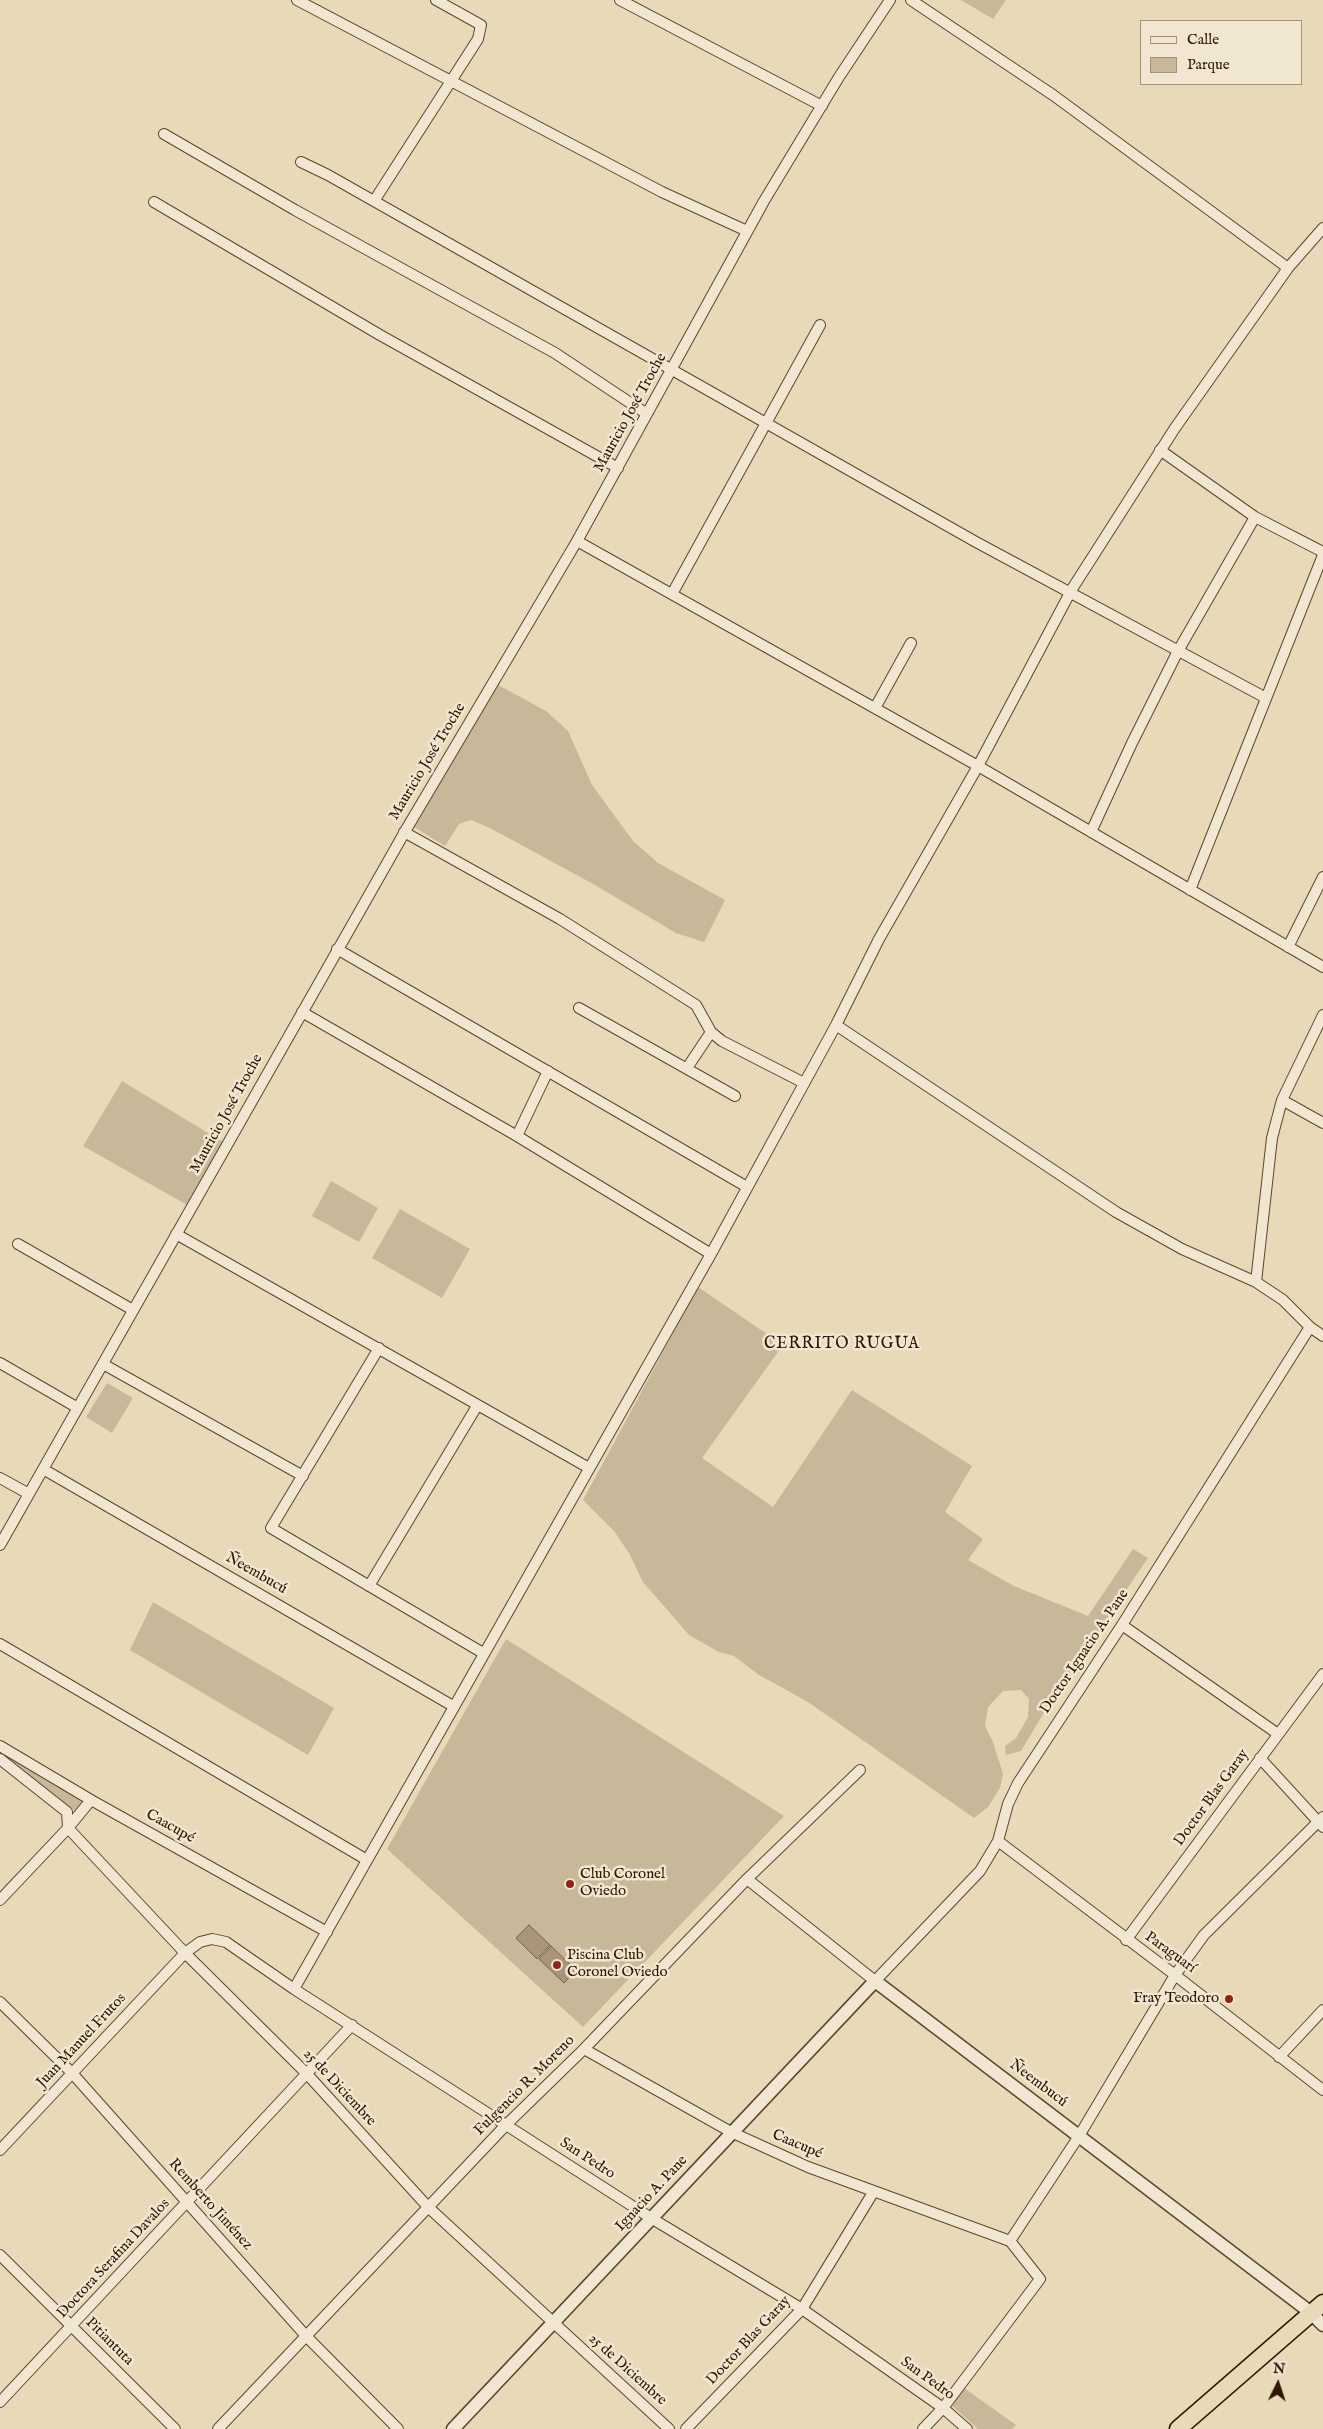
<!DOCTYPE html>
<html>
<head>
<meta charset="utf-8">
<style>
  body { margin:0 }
  #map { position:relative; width:1323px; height:2429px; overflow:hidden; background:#e8d9b9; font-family:"IM FELL English",serif }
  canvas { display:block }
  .legend { position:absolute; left:1140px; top:20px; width:162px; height:65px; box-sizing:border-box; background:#f0e6d2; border:1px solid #a2927e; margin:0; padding:6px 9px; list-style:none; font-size:15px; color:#2e1500 }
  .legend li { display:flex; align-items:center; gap:10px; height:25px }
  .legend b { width:25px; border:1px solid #a2927e }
  .north { position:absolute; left:1253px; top:2359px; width:50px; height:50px; -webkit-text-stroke:4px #f0e6d2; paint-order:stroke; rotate:4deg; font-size:14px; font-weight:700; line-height:20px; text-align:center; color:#2e1500 }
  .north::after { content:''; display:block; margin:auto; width:18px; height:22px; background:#2e1500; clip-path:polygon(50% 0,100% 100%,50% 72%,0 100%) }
</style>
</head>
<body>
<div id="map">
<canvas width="1323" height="2429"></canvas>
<ul class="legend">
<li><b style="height:6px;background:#f0e6d2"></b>Calle</li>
<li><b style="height:14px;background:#c8b89a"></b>Parque</li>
</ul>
<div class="north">N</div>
</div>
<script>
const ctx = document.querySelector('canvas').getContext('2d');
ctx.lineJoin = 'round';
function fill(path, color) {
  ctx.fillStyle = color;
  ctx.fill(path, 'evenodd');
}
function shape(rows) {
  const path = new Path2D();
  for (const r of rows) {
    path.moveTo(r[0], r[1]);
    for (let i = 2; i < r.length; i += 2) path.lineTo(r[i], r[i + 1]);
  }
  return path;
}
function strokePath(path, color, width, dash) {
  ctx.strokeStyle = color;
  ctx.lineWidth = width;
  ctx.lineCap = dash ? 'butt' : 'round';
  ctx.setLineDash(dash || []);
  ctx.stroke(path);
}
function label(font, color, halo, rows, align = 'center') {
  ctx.font = font + ' "IM FELL English",serif';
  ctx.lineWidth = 5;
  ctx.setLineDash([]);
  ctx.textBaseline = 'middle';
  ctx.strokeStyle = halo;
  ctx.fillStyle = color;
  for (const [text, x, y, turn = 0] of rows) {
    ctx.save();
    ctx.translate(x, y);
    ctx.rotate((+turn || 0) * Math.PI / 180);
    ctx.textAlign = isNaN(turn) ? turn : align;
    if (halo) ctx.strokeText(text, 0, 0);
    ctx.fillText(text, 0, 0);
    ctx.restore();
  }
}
fill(shape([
  [961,0,1006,0,993,19],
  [498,685,546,711,568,731,592,785,633,841,658,863,725,900,704,942,676,933,595,885,490,828,471,820,459,824,445,846,414,827],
  [122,1081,223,1142,189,1206,83,1146],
  [331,1181,378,1208,359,1242,312,1216],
  [400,1209,470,1249,442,1298,372,1258],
  [698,1287,783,1345,702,1458,773,1507,852,1390,972,1466,945,1512,983,1539,968,1560,1014,1586,1088,1616,1133,1549,1148,1558,1052,1699,1021,1751,1006,1755,1005,1746,1016,1738,1028,1717,1029,1699,1021,1690,1003,1691,988,1707,985,1726,993,1742,1003,1774,1000,1788,988,1807,974,1818,808,1702,759,1675,734,1656,719,1652,689,1635,643,1582,629,1553,614,1531,583,1500],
  [107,1383,133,1398,112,1433,86,1417],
  [153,1602,334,1708,308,1755,130,1650],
  [506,1639,784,1816,583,2027,387,1849],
  [0,1752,83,1801,75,1811,0,1754],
  [964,2388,1016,2425,1012,2429,978,2429,952,2406]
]), '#c8b89a');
const water = shape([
  [529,1925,550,1945,537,1959,516,1938,529,1925],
  [551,1946,576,1970,564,1983,539,1959,551,1946]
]);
fill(water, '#a9967a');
strokePath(water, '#786249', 1);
const minor = shape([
  [297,0,662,192,747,231],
  [620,0,822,106],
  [911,0,1053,95,1288,268],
  [164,134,295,210,555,353,647,414],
  [301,162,328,175,976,542,1266,698],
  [374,201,478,39,481,25,436,0],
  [154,202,380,335,618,468],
  [1160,450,1255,517,1323,552],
  [577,541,978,766,1323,967],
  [672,594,820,325],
  [875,708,911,643],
  [404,832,560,919,696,1005,711,1032,722,1041,804,1083],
  [1091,832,1132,743,1178,651,1255,517],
  [1190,890,1323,555],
  [1288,947,1323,877],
  [337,949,747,1187],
  [579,1008,735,1096],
  [302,1012,517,1136,711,1254],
  [836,1025,1116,1212,1182,1249,1256,1282,1283,1300,1310,1327,1323,1336],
  [687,1068,711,1032],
  [1282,1100,1323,1123],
  [517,1136,548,1071],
  [176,1234,589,1468],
  [18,1244,133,1310],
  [1256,1282,1272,1138,1282,1100,1323,1015],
  [379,1348,271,1528,483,1653],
  [0,1363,78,1408],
  [103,1364,303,1476],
  [43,1469,453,1706],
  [0,1478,29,1494],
  [0,1545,407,828,577,541,764,201,839,77,890,0],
  [369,1586,477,1406],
  [1122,1625,1278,1734],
  [0,1644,367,1860],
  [0,1746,91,1800,327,1932],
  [1260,1758,1323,1827],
  [0,1759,67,1812,68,1828,185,1953,307,2074,428,2207,669,2429],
  [998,1841,1175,1975,1323,2090],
  [747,1879,875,1981,980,1871,998,1841,1008,1804,1018,1783,1122,1625,1310,1327],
  [0,1900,68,1828,91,1800],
  [1126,1940,1323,1674],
  [294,1989,711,1254,836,1025,879,939,978,766,1072,589,1175,428,1288,268,1323,228],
  [0,2002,72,2073,306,2336,398,2429],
  [584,2049,731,2132,808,2167,1010,2241],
  [1279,2057,1323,2010],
  [0,2150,185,1953,200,1942,212,1939,226,1942,294,1989,651,2218,802,2309,943,2408,967,2429],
  [1010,2241,1079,2136,1175,1975,1204,1935,1323,1817],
  [0,2255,175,2429],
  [0,2402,352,2025],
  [218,2429,506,2125,584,2049,747,1879,860,1770],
  [686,2429,802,2309,874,2191],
  [923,2429,943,2408,1040,2279,1010,2241]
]);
const tertiary = shape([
  [453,2429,875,1981,1310,2312,1323,2325]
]);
const trunk = shape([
  [1178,2429,1323,2303]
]);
strokePath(minor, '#5c462e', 12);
strokePath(tertiary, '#5c462e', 15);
strokePath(trunk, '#2e1500', 19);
strokePath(minor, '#f0e6d2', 10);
strokePath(tertiary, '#f0e6d2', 12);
strokePath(trunk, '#e8d9b9', 16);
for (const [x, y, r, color] of [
  [570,1884,5,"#8f2418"],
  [557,1965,5,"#8f2418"],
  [1229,1999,5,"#8f2418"]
]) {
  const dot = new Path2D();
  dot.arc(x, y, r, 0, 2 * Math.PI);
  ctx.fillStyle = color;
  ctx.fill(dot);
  strokePath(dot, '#f0e6d2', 2);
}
label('15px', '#2e1500', '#f0e6d2', [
  ["Mauricio José Troche",631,413,-61],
  ["Mauricio José Troche",428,762,-59],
  ["Mauricio José Troche",227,1114,-61],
  ["Ñeembucú",256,1574,30],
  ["Doctor Ignacio A. Pane",1085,1652,-56],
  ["Doctor Blas Garay",1212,1798,-54],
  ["Caacupé",170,1827,29],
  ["Paraguarí",1170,1953,36],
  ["Juan Manuel Frutos",82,2041,-47],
  ["Ñeembucú",1038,2084,37],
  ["Fulgencio R. Moreno",525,2086,-45],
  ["25 de Diciembre",339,2088,47],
  ["Caacupé",797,2145,23],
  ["San Pedro",587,2159,33],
  ["Ignacio A. Pane",652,2194,-47],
  ["Remberto Jiménez",210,2205,48],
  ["Doctora Serafina Davalos",114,2259,-47],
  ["Doctor Blas Garay",749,2341,-47],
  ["Pitiantuta",109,2342,45],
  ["25 de Diciembre",627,2370,42],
  ["San Pedro",927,2379,36]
]);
label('15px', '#2e1500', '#f0e6d2', [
  ["Club Coronel",580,1875],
  ["Oviedo",580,1892],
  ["Piscina Club",567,1956],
  ["Coronel Oviedo",567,1973],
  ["Fray Teodoro",1219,1999,"right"]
], 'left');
ctx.letterSpacing = '1px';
label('16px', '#2e1500', '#f0e6d2', [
  ["CERRITO RUGUA",842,1345]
]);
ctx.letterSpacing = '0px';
</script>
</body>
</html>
